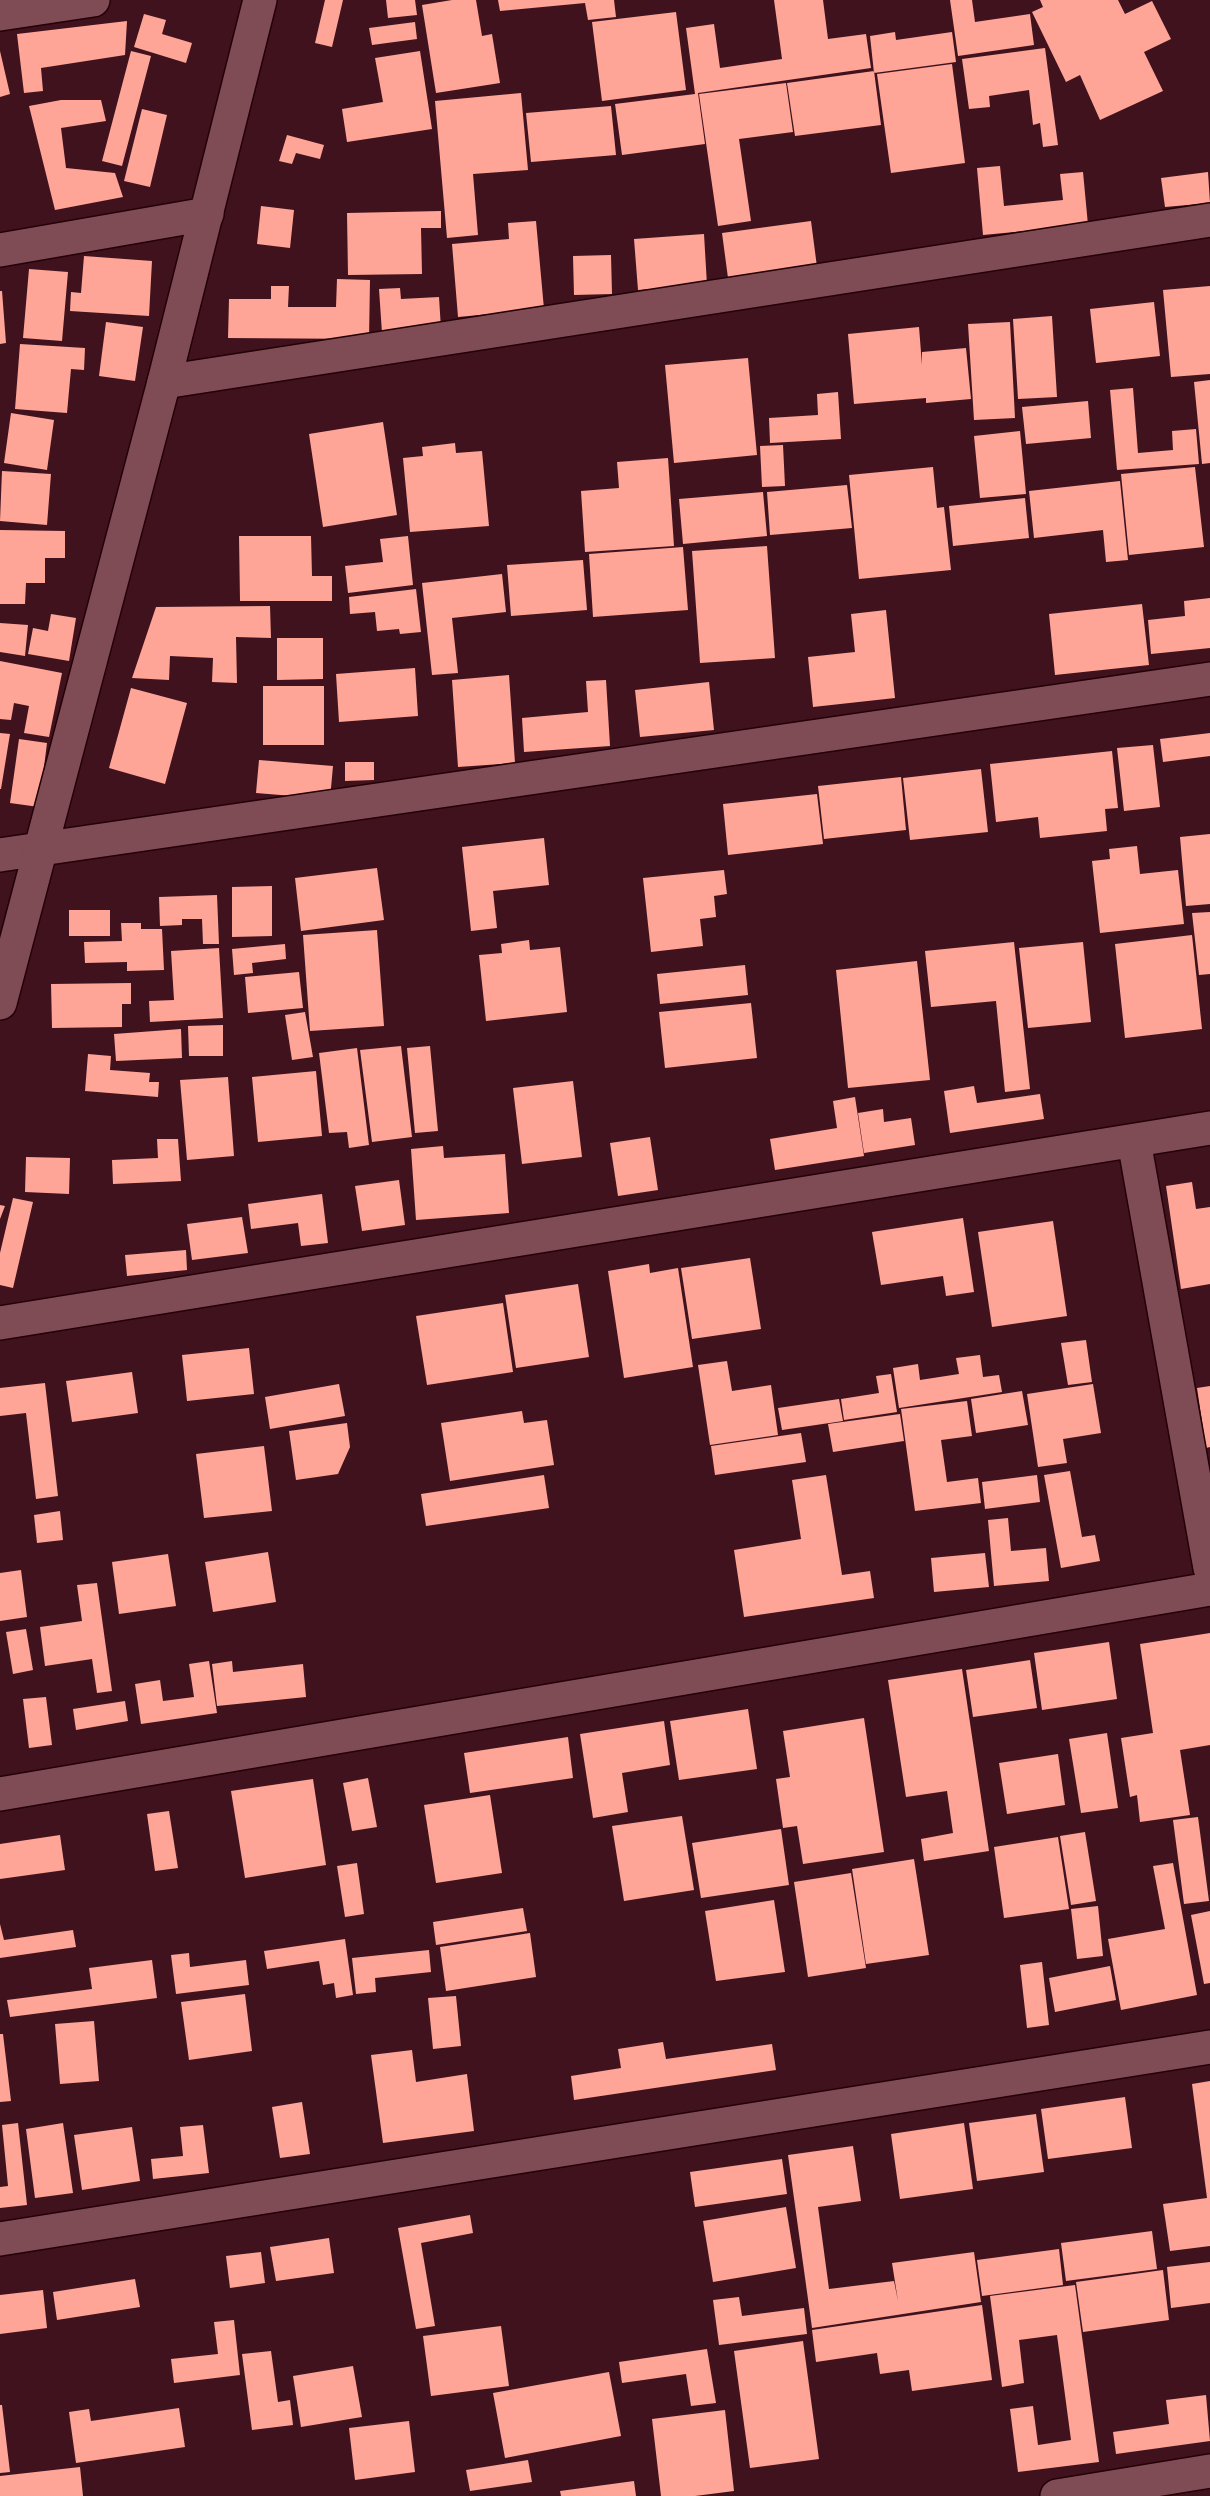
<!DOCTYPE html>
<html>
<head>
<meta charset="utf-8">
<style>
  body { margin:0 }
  canvas { display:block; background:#40121d }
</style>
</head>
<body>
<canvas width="1210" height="2496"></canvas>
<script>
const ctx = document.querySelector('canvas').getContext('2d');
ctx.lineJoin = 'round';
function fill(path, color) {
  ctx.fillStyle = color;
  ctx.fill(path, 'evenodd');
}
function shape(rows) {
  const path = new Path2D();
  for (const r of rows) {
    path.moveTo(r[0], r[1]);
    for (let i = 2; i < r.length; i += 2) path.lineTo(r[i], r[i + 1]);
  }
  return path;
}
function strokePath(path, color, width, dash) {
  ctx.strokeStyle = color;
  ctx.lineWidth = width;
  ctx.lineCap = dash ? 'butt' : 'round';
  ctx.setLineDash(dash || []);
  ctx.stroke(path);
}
fill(shape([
  [325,0,343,0,332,47,315,43],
  [386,0,415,0,417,15,388,18],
  [452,0,476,0,482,36,492,34,500,83,436,93,422,5],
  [498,0,614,0,616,17,588,20,585,3,500,11],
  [774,0,823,0,828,39,866,34,871,68,698,93,705,144,622,155,615,104,695,94,686,28,714,24,720,68,782,59],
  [950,0,972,0,975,22,1030,14,1034,45,958,56],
  [1040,0,1118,0,1125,14,1152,1,1171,39,1144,52,1163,91,1100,120,1080,75,1066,82,1032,12,1043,7],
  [676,12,686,90,602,101,592,22],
  [144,14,166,20,162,34,192,43,186,63,134,47],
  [127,21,125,55,41,68,43,91,24,93,17,34],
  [415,22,417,39,372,45,369,28],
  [895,32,896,40,952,32,956,62,874,73,870,36],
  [1045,48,1058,145,1043,147,1040,123,1033,125,1029,90,989,96,990,107,969,109,962,59],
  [0,51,10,94,0,97],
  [131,51,151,56,122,166,102,161],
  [420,51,432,129,347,142,342,109,383,102,375,58],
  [952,64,965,163,891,173,877,74],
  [874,71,881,125,795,136,787,83],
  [786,83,793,132,739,139,751,221,718,226,699,94],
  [521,93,528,170,473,174,478,235,447,238,435,101],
  [61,100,101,100,106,121,61,128,66,168,115,173,123,197,55,210,29,106],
  [611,106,616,155,531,162,526,113],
  [142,109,167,115,150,187,124,181],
  [287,135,324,145,320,159,296,153,292,164,279,161],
  [1000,166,1004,206,1063,200,1060,174,1083,172,1088,225,983,235,977,168],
  [1208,172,1210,203,1165,207,1161,178],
  [261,206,294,210,290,248,257,244],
  [441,211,441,228,421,228,422,274,348,275,347,213],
  [536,221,544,309,458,317,452,244,509,239,508,223],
  [811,221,817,267,728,278,722,233],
  [704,234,707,285,638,290,634,239],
  [611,255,612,294,574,295,573,256],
  [84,256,152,261,149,316,70,311,71,292,81,293],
  [29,269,68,272,62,341,23,338],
  [337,279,370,280,369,339,228,338,229,299,271,299,271,286,289,286,288,307,336,307],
  [1210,286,1210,374,1171,377,1163,290],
  [400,288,401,299,439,297,441,329,382,333,379,289],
  [0,291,2,291,6,343,0,344],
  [1154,302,1160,356,1096,363,1090,309],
  [1052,316,1057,397,1018,399,1013,319],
  [106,322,143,327,135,381,99,376],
  [1010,322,1015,418,974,420,968,324],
  [919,327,922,365,922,352,966,348,971,399,926,403,926,398,854,404,848,334],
  [20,344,85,348,84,370,71,369,67,413,15,409],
  [748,358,757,455,674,463,665,365],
  [1210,380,1210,463,1202,464,1194,382],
  [1133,388,1138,453,1173,450,1172,431,1196,429,1199,464,1117,470,1110,390],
  [838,392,841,439,770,443,769,418,818,415,817,394],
  [1088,401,1091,438,1026,444,1022,407],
  [11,413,54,420,47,470,4,463],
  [383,422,397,515,323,527,309,434],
  [1020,431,1026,494,980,498,974,436],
  [455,443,456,453,482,451,489,526,410,532,403,458,423,456,422,447],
  [783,445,785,486,762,487,760,446],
  [668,458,674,546,585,552,581,491,619,488,617,462],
  [933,467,937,508,944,507,951,570,859,579,849,475],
  [1195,467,1204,547,1129,555,1121,474],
  [2,471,51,474,47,525,0,521],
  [1120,481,1128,560,1106,562,1103,530,1034,538,1029,491],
  [847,485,852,528,770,535,767,492],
  [763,492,767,536,683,544,679,499],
  [1025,498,1029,538,953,546,949,506],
  [0,530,65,531,65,558,45,558,45,583,26,583,25,604,0,604],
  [239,536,311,536,312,576,332,576,332,601,240,601],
  [408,536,413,585,348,593,345,566,383,562,380,539],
  [767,546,775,658,700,663,692,551],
  [683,547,688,610,593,617,589,554],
  [583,560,587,610,511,616,507,565],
  [502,574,506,612,452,618,458,673,432,675,422,583],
  [416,589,421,632,400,634,399,629,377,631,375,612,350,614,349,597],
  [1210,598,1210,648,1151,654,1148,620,1185,616,1184,601],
  [1142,604,1149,665,1055,675,1049,614],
  [270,606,271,638,236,637,237,683,212,682,213,658,170,656,169,680,132,678,156,607],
  [886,610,895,698,813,707,808,657,855,652,851,614],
  [51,614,76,618,69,661,28,654,33,628,48,631],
  [0,623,28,625,25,656,0,652],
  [277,638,323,638,323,679,277,680],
  [0,661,62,673,49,737,24,733,29,706,14,703,11,720,0,719],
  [415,668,418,716,339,722,336,674],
  [509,675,515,763,458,767,452,680],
  [606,680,610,746,524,752,522,718,588,712,586,681],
  [709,682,714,730,640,737,635,690],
  [263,686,324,686,324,745,263,745],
  [131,688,187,703,165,784,109,768],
  [0,733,10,734,1,789,0,789],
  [1210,733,1210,756,1163,762,1160,739],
  [19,739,47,743,39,807,10,803],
  [1153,745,1160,807,1124,811,1117,748],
  [1112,751,1118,808,1105,809,1107,831,1040,838,1038,817,996,822,990,764],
  [259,760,333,766,330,799,256,793],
  [345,762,374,762,374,780,345,781],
  [981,769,988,832,910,840,903,778],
  [901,777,906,830,824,839,818,786],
  [817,794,823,844,728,855,723,804],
  [1210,834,1210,904,1186,906,1180,837],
  [544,838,549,885,493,891,497,928,471,931,462,847],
  [1137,846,1140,874,1178,870,1184,924,1100,933,1092,861,1110,859,1109,849],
  [377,868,384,920,301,931,295,878],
  [724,870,727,894,714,896,716,917,700,919,703,946,651,952,643,878],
  [272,886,272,936,232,937,232,887],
  [217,895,219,944,203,944,202,919,182,919,182,925,160,926,159,897],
  [69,910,110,910,110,936,69,936],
  [1210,912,1210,974,1199,975,1192,913],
  [121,923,141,923,141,929,162,929,164,970,127,971,127,962,85,963,84,942,122,941],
  [377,930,384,1026,310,1031,303,935],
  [1192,935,1202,1029,1125,1038,1115,944],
  [529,940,530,950,560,947,567,1012,486,1021,479,955,502,953,501,944],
  [1014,942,1030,1089,1005,1092,996,1001,931,1007,925,951],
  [1083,942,1091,1022,1028,1028,1019,948],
  [285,944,286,959,252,963,253,973,234,975,232,949],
  [219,948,223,1018,150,1022,149,1001,174,1000,171,951],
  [917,961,930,1080,848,1088,836,970],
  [745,965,748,995,660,1004,657,974],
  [299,972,303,1008,248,1013,245,977],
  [131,983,131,1004,122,1004,122,1027,52,1028,51,984],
  [751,1003,757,1058,665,1068,659,1012],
  [305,1012,313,1057,292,1060,285,1015],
  [223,1025,223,1056,189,1056,188,1026],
  [181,1029,182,1058,116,1061,114,1034],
  [401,1046,412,1137,372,1142,360,1050],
  [430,1046,438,1131,415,1133,407,1048],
  [357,1048,369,1145,349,1148,347,1132,329,1133,319,1053],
  [88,1054,111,1056,110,1070,150,1073,149,1082,159,1082,158,1097,85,1091],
  [316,1071,322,1136,258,1142,252,1077],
  [228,1077,234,1156,187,1160,180,1080],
  [573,1081,582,1157,522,1164,513,1088],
  [974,1086,977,1103,1040,1094,1044,1119,950,1133,944,1091],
  [855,1097,864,1156,775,1170,770,1139,837,1128,833,1101],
  [883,1109,884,1122,911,1118,915,1145,864,1153,858,1113],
  [650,1137,658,1190,618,1196,610,1143],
  [157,1139,178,1139,181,1181,113,1184,112,1160,158,1158],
  [443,1146,444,1158,505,1154,509,1213,416,1220,411,1149],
  [26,1157,70,1158,69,1194,25,1192],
  [399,1180,405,1225,362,1231,355,1186],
  [1192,1182,1196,1209,1210,1207,1210,1284,1181,1289,1166,1186],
  [322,1194,328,1243,301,1246,298,1223,251,1229,248,1204],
  [13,1198,33,1202,13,1288,0,1285,0,1253],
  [0,1205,5,1206,0,1219],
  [242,1217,248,1253,192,1260,187,1224],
  [963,1218,974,1292,946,1296,943,1276,881,1285,872,1232],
  [1053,1221,1067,1316,992,1327,978,1232],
  [186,1250,187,1270,127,1276,125,1255],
  [750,1258,761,1329,692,1339,681,1268],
  [649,1264,650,1273,678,1268,693,1367,624,1378,608,1271],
  [578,1284,589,1357,516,1368,505,1295],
  [503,1303,513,1372,427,1385,416,1316],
  [1086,1340,1092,1382,1068,1385,1061,1343],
  [249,1348,254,1394,187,1401,182,1355],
  [980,1355,983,1377,999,1375,1002,1392,899,1408,893,1368,918,1364,920,1380,959,1374,956,1358],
  [727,1361,732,1391,771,1385,778,1435,710,1445,698,1365],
  [132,1372,138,1413,72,1422,66,1381],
  [891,1374,897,1412,844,1420,841,1399,879,1393,876,1376],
  [45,1383,58,1496,36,1499,26,1413,0,1416,0,1388],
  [339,1384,345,1416,270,1429,265,1397],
  [1093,1384,1101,1433,1063,1439,1067,1463,1038,1467,1027,1394],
  [1210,1386,1210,1447,1206,1448,1197,1388],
  [1022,1391,1028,1425,976,1433,971,1399],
  [839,1399,843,1421,782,1430,778,1408],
  [967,1401,972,1436,941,1440,947,1482,978,1478,981,1503,915,1511,901,1409],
  [522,1411,524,1423,547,1420,554,1465,450,1481,441,1423],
  [900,1414,904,1441,833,1452,828,1424],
  [347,1423,350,1447,338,1474,296,1480,289,1431],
  [801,1433,806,1462,715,1475,711,1446],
  [264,1446,272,1511,204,1518,196,1454],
  [1070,1471,1082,1537,1095,1535,1100,1561,1061,1568,1044,1475],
  [544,1475,549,1508,426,1526,421,1494],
  [826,1475,842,1575,870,1571,874,1598,744,1617,734,1550,801,1539,792,1480],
  [1037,1475,1040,1502,985,1509,982,1482],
  [60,1511,63,1540,37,1543,34,1515],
  [1008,1518,1011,1551,1046,1548,1049,1581,994,1586,988,1520],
  [268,1552,276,1602,213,1612,205,1562],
  [985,1553,989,1587,934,1592,931,1558],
  [168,1554,176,1606,119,1614,112,1562],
  [21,1570,27,1617,0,1621,0,1573],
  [97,1583,112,1691,97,1693,92,1659,45,1666,40,1627,82,1621,77,1585],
  [26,1629,33,1670,13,1674,6,1632],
  [1210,1633,1210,1745,1180,1750,1190,1815,1140,1822,1137,1795,1130,1797,1121,1738,1153,1733,1140,1644],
  [1109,1642,1117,1699,1042,1710,1034,1653],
  [1030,1660,1037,1708,973,1717,966,1670],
  [209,1661,217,1713,141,1724,135,1684,160,1680,163,1701,194,1697,189,1664],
  [232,1661,233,1672,303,1664,306,1697,217,1706,212,1664],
  [962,1669,989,1851,924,1861,921,1839,953,1833,947,1791,906,1797,888,1680],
  [46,1697,52,1745,29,1748,23,1699],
  [125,1701,128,1721,76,1730,73,1709],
  [748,1709,757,1769,679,1780,670,1721],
  [864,1718,884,1852,803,1864,797,1826,783,1828,776,1779,790,1777,783,1731],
  [664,1721,670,1765,622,1773,628,1812,593,1818,580,1734],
  [1107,1733,1118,1808,1081,1813,1069,1739],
  [568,1737,573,1778,470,1793,464,1753],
  [1058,1754,1065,1805,1007,1814,999,1763],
  [368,1778,377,1827,352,1831,343,1783],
  [313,1779,326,1865,245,1878,231,1791],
  [490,1795,502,1873,436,1883,424,1805],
  [169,1811,178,1868,155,1871,147,1814],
  [682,1816,694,1890,624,1901,612,1826],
  [1198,1817,1209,1901,1184,1904,1173,1820],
  [781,1829,789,1885,701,1898,692,1843],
  [1085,1832,1096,1901,1071,1905,1060,1836],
  [60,1835,65,1870,0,1879,0,1844],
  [1058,1837,1069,1909,1004,1918,994,1847],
  [914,1859,929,1955,866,1964,852,1869],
  [357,1863,364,1914,345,1917,337,1866],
  [1173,1863,1197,1995,1121,2010,1108,1939,1165,1929,1153,1866],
  [851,1873,866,1968,808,1977,794,1882],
  [774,1900,785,1972,716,1981,705,1911],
  [1098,1906,1103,1956,1077,1959,1071,1909],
  [523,1908,527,1931,436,1945,433,1922],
  [1210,1911,1210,1983,1204,1984,1191,1915],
  [0,1924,4,1940,73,1930,76,1947,0,1958],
  [530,1933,536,1977,446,1991,440,1947],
  [345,1939,353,1995,336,1998,334,1983,323,1985,319,1961,267,1969,264,1951],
  [429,1950,431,1972,375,1978,376,1992,356,1994,352,1958],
  [189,1953,190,1967,246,1960,249,1985,176,1994,171,1955],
  [152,1960,157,1998,10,2017,7,2000,92,1989,89,1968],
  [1042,1962,1049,2025,1027,2028,1020,1965],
  [1110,1966,1116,2000,1055,2012,1049,1978],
  [245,1994,252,2051,189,2060,181,2002],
  [456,1996,461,2046,433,2049,428,1998],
  [94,2021,99,2081,60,2084,55,2024],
  [0,2034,3,2034,11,2101,0,2102],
  [663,2042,666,2059,772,2044,776,2070,574,2100,571,2076,621,2068,618,2049],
  [412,2050,416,2082,467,2074,474,2131,383,2143,371,2055],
  [1210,2081,1210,2246,1170,2251,1163,2204,1207,2198,1192,2084],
  [1125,2097,1132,2148,1048,2159,1041,2109],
  [302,2102,310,2154,280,2158,272,2107],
  [1036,2114,1044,2172,977,2181,969,2123],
  [18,2123,27,2205,0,2208,0,2187,8,2186,2,2125],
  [63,2123,73,2193,35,2198,26,2129],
  [964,2123,973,2189,900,2199,891,2134],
  [203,2125,209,2173,153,2179,151,2159,183,2156,180,2127],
  [132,2127,140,2181,82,2190,74,2135],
  [853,2146,861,2201,818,2207,829,2289,894,2281,898,2301,892,2263,974,2252,981,2302,812,2328,788,2155],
  [782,2159,787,2194,695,2207,690,2172],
  [786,2207,796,2268,713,2282,703,2221],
  [470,2215,473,2233,421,2243,435,2326,416,2329,398,2228],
  [1152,2231,1157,2269,1066,2281,1061,2243],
  [329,2238,334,2273,276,2281,270,2247],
  [1059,2249,1063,2285,982,2296,977,2260],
  [261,2252,265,2283,230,2288,226,2256],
  [1210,2262,1210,2303,1171,2308,1167,2267],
  [1163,2270,1169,2320,1083,2332,1076,2282],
  [135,2279,140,2307,57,2320,53,2292],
  [1075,2285,1099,2462,1018,2472,1010,2409,1033,2406,1038,2445,1071,2440,1057,2335,1019,2340,1024,2383,1002,2387,990,2296],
  [43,2290,47,2328,0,2334,0,2295],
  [739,2297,742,2316,804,2308,807,2334,719,2345,713,2300],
  [982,2305,992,2380,912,2391,909,2370,880,2374,877,2353,816,2362,812,2330],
  [234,2320,240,2375,174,2383,171,2359,218,2354,214,2322],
  [501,2326,509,2386,431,2396,423,2336],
  [803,2341,819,2459,750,2468,734,2351],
  [707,2349,716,2403,691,2406,686,2374,622,2383,619,2362],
  [271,2351,278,2402,290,2400,293,2425,252,2430,242,2354],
  [353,2366,362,2417,301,2427,293,2376],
  [609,2372,621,2436,505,2458,493,2393],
  [1206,2395,1210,2441,1116,2454,1113,2432,1169,2424,1166,2400],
  [0,2405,2,2405,10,2472,0,2473],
  [179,2408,185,2447,76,2463,69,2412,89,2409,91,2421],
  [725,2410,734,2491,695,2496,661,2496,652,2419],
  [409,2421,415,2472,355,2480,349,2428],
  [528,2460,532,2482,470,2491,466,2470],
  [80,2467,83,2496,0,2496,0,2476],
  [634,2481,636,2496,561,2496,560,2491]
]), '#fea597');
const minor = shape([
  [0,14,93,0],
  [0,250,207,214],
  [164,382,1210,220],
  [0,855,1210,679],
  [1134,1141,1210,1568],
  [0,1323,1210,1128],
  [0,1794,1210,1589],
  [0,2239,1210,2047],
  [1057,2496,1210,2471]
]);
const tertiary = shape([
  [0,1003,164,382,260,0]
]);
strokePath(minor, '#240007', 36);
strokePath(tertiary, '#240007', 36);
strokePath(minor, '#7f4b54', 33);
strokePath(tertiary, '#7f4b54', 33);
</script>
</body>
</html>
